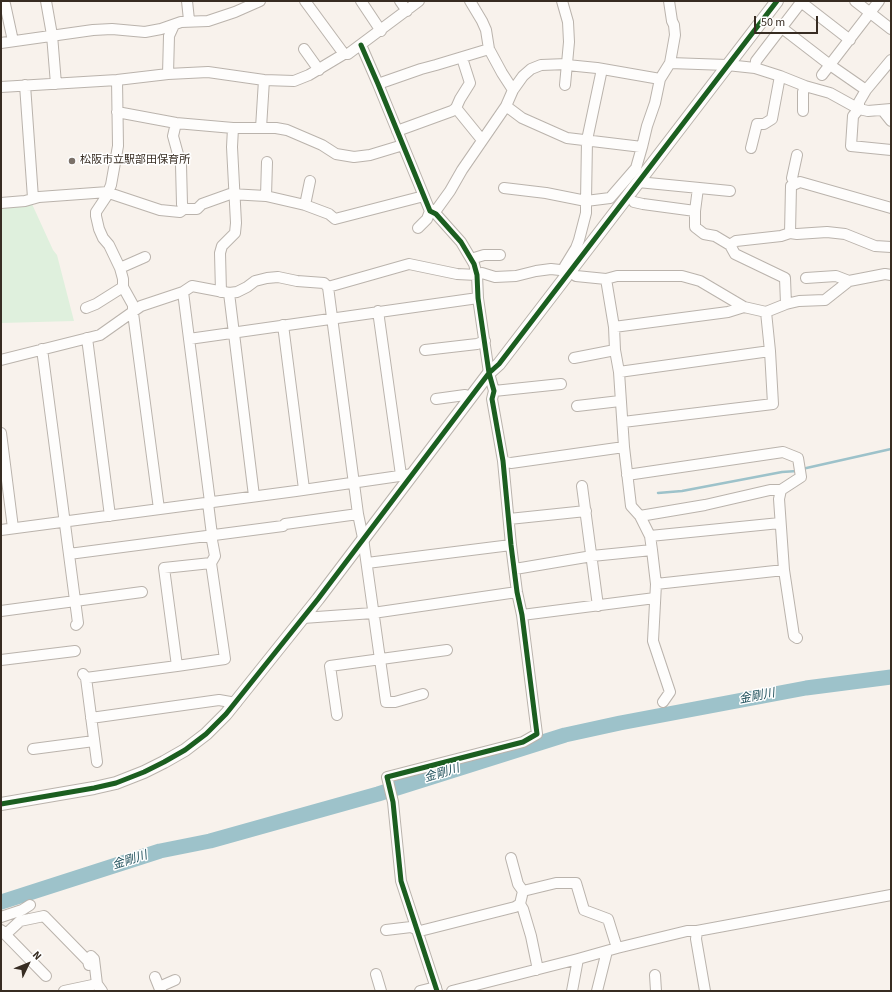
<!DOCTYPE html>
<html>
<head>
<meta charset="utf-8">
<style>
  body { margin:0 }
  #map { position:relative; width:892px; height:992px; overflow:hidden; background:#f8f2ec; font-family:"Source Sans 3",sans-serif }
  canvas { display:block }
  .frame { position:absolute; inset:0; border:2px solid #372c22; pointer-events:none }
  .north { position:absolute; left:8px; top:944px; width:40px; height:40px; -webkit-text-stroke:3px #fff; paint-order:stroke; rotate:47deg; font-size:11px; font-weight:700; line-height:16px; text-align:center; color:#372c22 }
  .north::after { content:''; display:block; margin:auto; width:14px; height:18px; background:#372c22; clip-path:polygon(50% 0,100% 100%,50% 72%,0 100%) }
  .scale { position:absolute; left:754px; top:16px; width:64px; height:18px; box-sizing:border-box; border:2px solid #372c22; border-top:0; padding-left:5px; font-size:12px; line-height:14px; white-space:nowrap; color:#372c22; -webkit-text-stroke:3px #fff; paint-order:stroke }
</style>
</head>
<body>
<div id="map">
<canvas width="892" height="992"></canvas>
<div class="frame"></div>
<div class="north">N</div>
<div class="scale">50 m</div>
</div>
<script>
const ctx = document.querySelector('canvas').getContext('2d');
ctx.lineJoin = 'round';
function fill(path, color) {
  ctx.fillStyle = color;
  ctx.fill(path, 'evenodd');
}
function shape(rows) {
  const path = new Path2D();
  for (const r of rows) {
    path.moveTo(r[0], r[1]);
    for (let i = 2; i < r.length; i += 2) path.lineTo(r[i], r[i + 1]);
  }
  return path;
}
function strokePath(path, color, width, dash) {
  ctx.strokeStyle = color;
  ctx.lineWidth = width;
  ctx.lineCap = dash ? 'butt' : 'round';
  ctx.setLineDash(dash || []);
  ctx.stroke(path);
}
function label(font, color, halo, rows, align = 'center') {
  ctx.font = font + ' "Source Sans 3","Noto Sans JP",sans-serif';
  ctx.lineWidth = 3;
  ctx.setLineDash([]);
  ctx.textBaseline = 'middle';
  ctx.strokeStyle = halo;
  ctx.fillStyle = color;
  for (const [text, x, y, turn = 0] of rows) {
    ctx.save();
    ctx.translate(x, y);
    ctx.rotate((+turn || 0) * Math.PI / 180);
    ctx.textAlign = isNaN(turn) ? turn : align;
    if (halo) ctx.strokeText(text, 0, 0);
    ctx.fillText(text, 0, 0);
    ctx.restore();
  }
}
fill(shape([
  [32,204,53,250,57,255,74,321,1,323,1,205]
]), '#dff0dd');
strokePath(shape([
  [802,469,891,449],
  [658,493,682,491,782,472,797,471]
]), '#9dc2ca', 2.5);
strokePath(shape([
  [1,902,160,851,210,841,378,794,565,735,620,723,806,688,891,677]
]), '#9dc2ca', 15);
const minor = shape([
  [2,1,5,4,13,41],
  [46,1,52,35,56,84],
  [187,1,189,20],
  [305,1,344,54],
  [361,1,381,31],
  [400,1,407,11],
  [470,1,482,21,486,30,489,49],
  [562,1,568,22,569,42,565,85],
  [669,1,672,21,674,25,675,35,670,63,727,65,755,68,780,76,805,86,830,93,859,109,868,111,891,109],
  [855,1,891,29],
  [801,2,850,40],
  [782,28,830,65,866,90],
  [1,43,93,30,112,29,145,32,161,29,181,22,208,21,235,12,260,1],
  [361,45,378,84,430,211,436,214,461,242,474,264,477,275,478,298,489,373,494,391,492,399,503,461,511,545,517,592,522,615,537,734,523,742,387,777,393,802,401,881,437,991],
  [304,49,319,70],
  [891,60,866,90,859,102,859,109,853,116,851,146,891,150],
  [567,65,597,68,660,79,670,63],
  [755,68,756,61,802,1],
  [168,74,169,36,174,25],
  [822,75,879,1],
  [378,84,421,69,436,65,489,49,502,73,513,90],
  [25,85,33,198],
  [1,87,117,80,168,74,208,72,264,80,294,81,309,75,344,54,348,54,419,1],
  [506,106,522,118,567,138,642,147,636,168,610,198,586,201,586,213,579,240,576,248,565,266,569,271,576,276,606,279,617,276,682,276,700,281,744,307,766,312,770,351],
  [456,108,460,99,470,83,462,58],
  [803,111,803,92,805,86],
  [883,111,891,121],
  [117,112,176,123,233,128,276,128,287,130,322,145,336,154,354,157,370,155,403,145],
  [176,123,173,136,181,165,182,204,184,209],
  [261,128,264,80],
  [397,131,452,111,456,108,482,140],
  [642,147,647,126,655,103,660,79],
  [751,148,757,124,764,124,772,119,780,76],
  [638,182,730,191],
  [795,184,792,178,797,155],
  [504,188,546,193,586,201,587,140,602,69],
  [698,188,695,211,695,227,704,234,715,236,730,245,736,241,781,236,790,233,797,234,827,232,845,234,875,246,891,247],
  [266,196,267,162],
  [634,202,643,204,695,211],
  [1,203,25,201,39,197,108,192,111,185,118,146,117,80],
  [305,205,310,181],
  [418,228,427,219,430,211,437,209,450,191,462,170,506,106,513,90,523,76,531,69,541,65,567,64],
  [790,233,791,186,800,182,891,208],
  [730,245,735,254,785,278,786,304],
  [471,259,484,255,500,255],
  [120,268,145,257],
  [806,278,836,276,849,281],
  [606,279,614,327,615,350,619,372,624,447,631,506,640,516,650,536,652,550,656,584,653,641,670,692,663,702],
  [328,287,409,264,457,274,477,275,482,273,495,277,516,276,536,271,551,269,569,271],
  [183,292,210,502],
  [221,292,220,253,222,246,235,233,236,223,232,147,233,128],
  [229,293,254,496],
  [86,308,96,304,123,287],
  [378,311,401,475],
  [766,312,786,304,799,301,825,300,849,281,885,274,891,275],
  [283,325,304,489],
  [614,327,728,312,744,307],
  [87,338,110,516],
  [189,339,478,298],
  [42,349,78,623,76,625],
  [425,350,477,344,485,341],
  [574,358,615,350],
  [1,360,100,335,141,306,183,292,192,286,229,293,237,292,247,287,255,281,267,278,278,277,297,281,324,283,328,287,358,514,363,538,386,702,395,702,423,694],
  [619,372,770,351,773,404,623,422],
  [494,391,561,384],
  [436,399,465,395,471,397],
  [577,406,620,401],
  [1,433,13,528],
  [503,461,511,463,624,447],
  [627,475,783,452,798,458,801,477,781,490,779,499,784,570,794,636,797,638],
  [582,486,598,606],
  [208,503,212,535],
  [159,509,133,313,133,305,123,287,123,279,120,268,109,245,103,238,99,229,96,216,96,212,106,197,108,192,112,194,160,210,180,212,184,209,197,209,202,204,230,194,266,196,305,205,329,214,335,219,424,196],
  [640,516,705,505,770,490,781,490],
  [509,519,586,511],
  [1,530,296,491,413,474],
  [650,536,780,523],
  [69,554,283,526,285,524,358,514],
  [367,563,511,545],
  [515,569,592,556,652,550],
  [656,584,784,570],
  [1,611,142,592],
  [522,615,655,598],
  [303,618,373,613,517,592],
  [1,660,75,651],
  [177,666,225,659,211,563,215,556,211,535],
  [83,674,86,678,97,762],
  [86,678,177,666,164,568,211,563],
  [337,715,330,666,447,650],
  [91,718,219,700,236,703],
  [33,749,94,741],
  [523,891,556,883,576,883,584,910,608,919,617,948],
  [520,904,523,909,531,936,537,965,536,970],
  [1,917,22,910,30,905],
  [1,930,46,976],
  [386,930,411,927,420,931,515,907,520,904,523,891,518,884,511,858],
  [697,931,696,939,705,991],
  [6,934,20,921,44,916,88,961,89,965],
  [91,956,94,959,97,984],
  [376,974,381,991],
  [655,975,656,991],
  [155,977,159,987],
  [64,991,97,984,102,991],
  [161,991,159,987,175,980],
  [420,991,436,987],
  [452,991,578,959,617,948,687,931,697,931,891,895],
  [572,991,578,959],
  [597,991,607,951]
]);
const tertiary = shape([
  [1,804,94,788,116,783,144,772,164,762,185,750,206,734,226,714,318,599,489,373,499,364,777,1]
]);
strokePath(minor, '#bab3ac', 12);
strokePath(tertiary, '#bab3ac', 14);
strokePath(minor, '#fefdfc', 10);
strokePath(tertiary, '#fefdfc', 12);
strokePath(shape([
  [361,45,378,84,430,211,436,214,461,242,474,264,477,275,478,298,489,373,494,391,492,399,503,461,511,545,517,592,522,615,537,734,523,742,387,777,393,802,401,881,437,991],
  [1,804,94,788,116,783,144,772,164,762,185,750,206,734,226,714,318,599,489,373,499,364,777,1]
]), '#1b5e20', 5);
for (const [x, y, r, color] of [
  [72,161,4,"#7b7169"]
]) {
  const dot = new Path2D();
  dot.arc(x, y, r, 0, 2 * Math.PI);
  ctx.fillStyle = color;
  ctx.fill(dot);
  strokePath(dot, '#fff', 1.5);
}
label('11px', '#372c22', '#fff', [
  ["松阪市立駅部田保育所",80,161]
], 'left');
label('italic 12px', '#20505b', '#fff', [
  ["金剛川",757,697,-11],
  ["金剛川",442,774,-17],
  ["金剛川",130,861,-18]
]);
</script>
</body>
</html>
